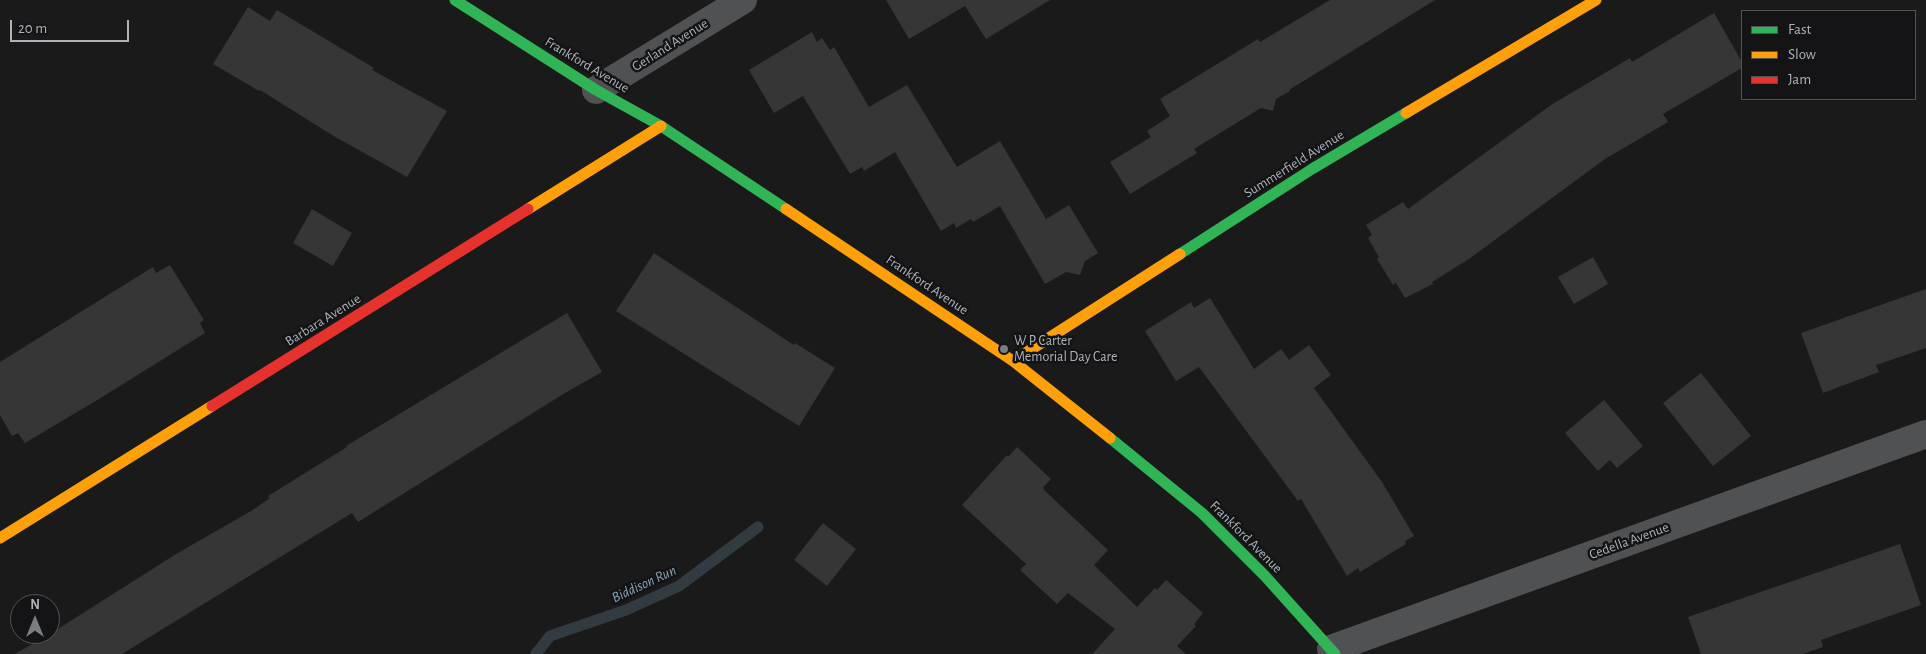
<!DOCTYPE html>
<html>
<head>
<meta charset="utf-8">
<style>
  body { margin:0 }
  #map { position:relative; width:1926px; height:654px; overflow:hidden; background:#1a1a1a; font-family:"Alegreya Sans",sans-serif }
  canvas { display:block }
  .legend { position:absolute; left:1741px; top:10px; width:175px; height:90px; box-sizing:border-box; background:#141416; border:1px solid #515457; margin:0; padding:6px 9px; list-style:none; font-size:15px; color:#adb3b9 }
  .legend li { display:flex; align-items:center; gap:10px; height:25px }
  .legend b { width:25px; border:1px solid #515457 }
  .north { position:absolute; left:10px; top:594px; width:50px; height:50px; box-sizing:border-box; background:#141416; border:1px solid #515457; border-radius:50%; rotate:0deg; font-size:14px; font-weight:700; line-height:20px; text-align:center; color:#adb3b9 }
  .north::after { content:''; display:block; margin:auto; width:18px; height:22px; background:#7a7d81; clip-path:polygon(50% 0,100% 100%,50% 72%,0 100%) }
  .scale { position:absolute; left:10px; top:20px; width:119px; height:22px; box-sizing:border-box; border:2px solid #adb3b9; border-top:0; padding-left:6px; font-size:15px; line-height:18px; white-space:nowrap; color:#adb3b9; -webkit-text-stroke:4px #141416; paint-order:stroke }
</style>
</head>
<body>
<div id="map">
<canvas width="1926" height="654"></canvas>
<ul class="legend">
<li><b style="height:6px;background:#30b455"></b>Fast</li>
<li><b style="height:6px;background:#ff9f0a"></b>Slow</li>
<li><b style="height:6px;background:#e5322d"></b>Jam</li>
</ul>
<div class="north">N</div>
<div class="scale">20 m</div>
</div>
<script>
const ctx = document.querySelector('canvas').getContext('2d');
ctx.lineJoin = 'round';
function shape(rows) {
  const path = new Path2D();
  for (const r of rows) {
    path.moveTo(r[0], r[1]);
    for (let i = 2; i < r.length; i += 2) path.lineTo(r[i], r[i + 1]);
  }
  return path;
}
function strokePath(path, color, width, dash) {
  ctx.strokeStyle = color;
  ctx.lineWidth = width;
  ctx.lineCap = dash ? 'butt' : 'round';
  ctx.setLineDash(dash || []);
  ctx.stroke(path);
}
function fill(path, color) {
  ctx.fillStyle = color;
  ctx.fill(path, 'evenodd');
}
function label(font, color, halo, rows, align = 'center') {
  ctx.font = font + ' "Alegreya Sans",sans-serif';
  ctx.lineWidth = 5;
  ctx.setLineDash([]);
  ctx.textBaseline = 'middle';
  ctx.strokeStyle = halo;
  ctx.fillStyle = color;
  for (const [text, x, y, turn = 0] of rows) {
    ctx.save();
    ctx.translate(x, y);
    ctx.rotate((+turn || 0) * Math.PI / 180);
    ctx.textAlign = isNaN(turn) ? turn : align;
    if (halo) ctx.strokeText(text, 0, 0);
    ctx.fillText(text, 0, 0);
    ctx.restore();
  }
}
strokePath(shape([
  [536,654,550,636,626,610,679,586,758,527]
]), '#323b3f', 11);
fill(shape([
  [886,0,1050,0,986,39,965,6,909,39],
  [1330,0,1435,0,1289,90,1290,91,1276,99,1273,111,1261,108,1194,149,1197,153,1130,194,1110,162,1151,137,1147,131,1170,116,1160,99,1258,39,1260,42],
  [248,7,270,21,277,10,374,68,372,70,447,111,407,177,332,135,260,90,259,91,254,88,213,64],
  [1714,13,1742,62,1742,68,1663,114,1668,122,1605,159,1469,259,1432,282,1433,284,1405,298,1396,283,1393,285,1377,259,1379,257,1368,238,1372,235,1366,225,1403,202,1408,209,1551,105,1630,58,1632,62],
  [812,32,817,42,822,38,830,50,834,47,869,107,907,85,957,167,1000,141,1046,219,1069,205,1098,253,1085,261,1080,275,1066,272,1045,284,1000,206,973,222,971,219,956,228,954,223,941,231,895,152,864,171,862,167,850,174,803,96,774,113,749,70],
  [312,209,352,233,333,266,293,243],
  [654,253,794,345,795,343,835,368,799,426,616,311],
  [1593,257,1608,284,1574,304,1558,277],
  [170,265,204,320,200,323,205,333,99,399,25,443,18,433,12,436,0,415,0,362,153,267,156,273],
  [1926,289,1926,348,1876,365,1879,372,1823,393,1801,333],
  [1210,298,1254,369,1281,349,1289,360,1309,345,1331,375,1314,388,1382,482,1414,536,1405,541,1406,544,1360,572,1358,568,1347,576,1301,499,1298,501,1199,367,1176,381,1145,331,1191,302,1194,308],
  [567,313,602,372,565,393,358,522,352,513,122,654,15,654,50,634,176,554,251,511,270,498,268,496,347,447,346,446],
  [1701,373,1751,436,1713,466,1663,403],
  [1604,400,1643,446,1617,468,1610,460,1598,471,1565,433],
  [1017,447,1051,479,1043,487,1044,490,1108,550,1094,565,1137,607,1155,588,1157,590,1166,580,1203,613,1194,624,1196,626,1177,646,1186,654,1092,654,1115,629,1068,593,1057,604,1020,570,1026,564,962,505,1007,455,1008,457],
  [823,523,856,549,827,586,794,560],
  [1900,544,1921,605,1821,640,1823,647,1803,654,1701,654,1688,617]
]), '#363637');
strokePath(shape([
  [596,90,743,0],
  [1331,649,1926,434]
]), '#4f5153', 28);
strokePath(shape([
  [455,0,596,90,661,126,786,209],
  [1180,254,1312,169,1406,113],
  [1110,438,1202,513,1265,576,1335,654]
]), '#30b455', 11);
strokePath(shape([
  [1406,113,1596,0],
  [528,209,661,126],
  [786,209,1013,361,1110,438],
  [1013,361,1180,254],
  [0,538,212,406]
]), '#ff9f0a', 11);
strokePath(shape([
  [212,406,528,209]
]), '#e5322d', 11);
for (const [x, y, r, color] of [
  [1004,349,5,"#7a7d81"]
]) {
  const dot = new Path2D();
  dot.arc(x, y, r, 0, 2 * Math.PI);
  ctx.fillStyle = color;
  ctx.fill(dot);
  strokePath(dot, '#141416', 2);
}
label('14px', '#adb3b9', '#141416', [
  ["Gerland Avenue",670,45,-32],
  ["Frankford Avenue",587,65,31],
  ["Summerfield Avenue",1294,164,-32],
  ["Frankford Avenue",927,285,34],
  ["Barbara Avenue",323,320,-32],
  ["Frankford Avenue",1246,537,45],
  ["Cedella Avenue",1629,541,-20]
]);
label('14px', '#adb3b9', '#141416', [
  ["W P Carter",1014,341],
  ["Memorial Day Care",1014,357]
], 'left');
label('italic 15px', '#88a3b1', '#141416', [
  ["Biddison Run",644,584,-25]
]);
</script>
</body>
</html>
